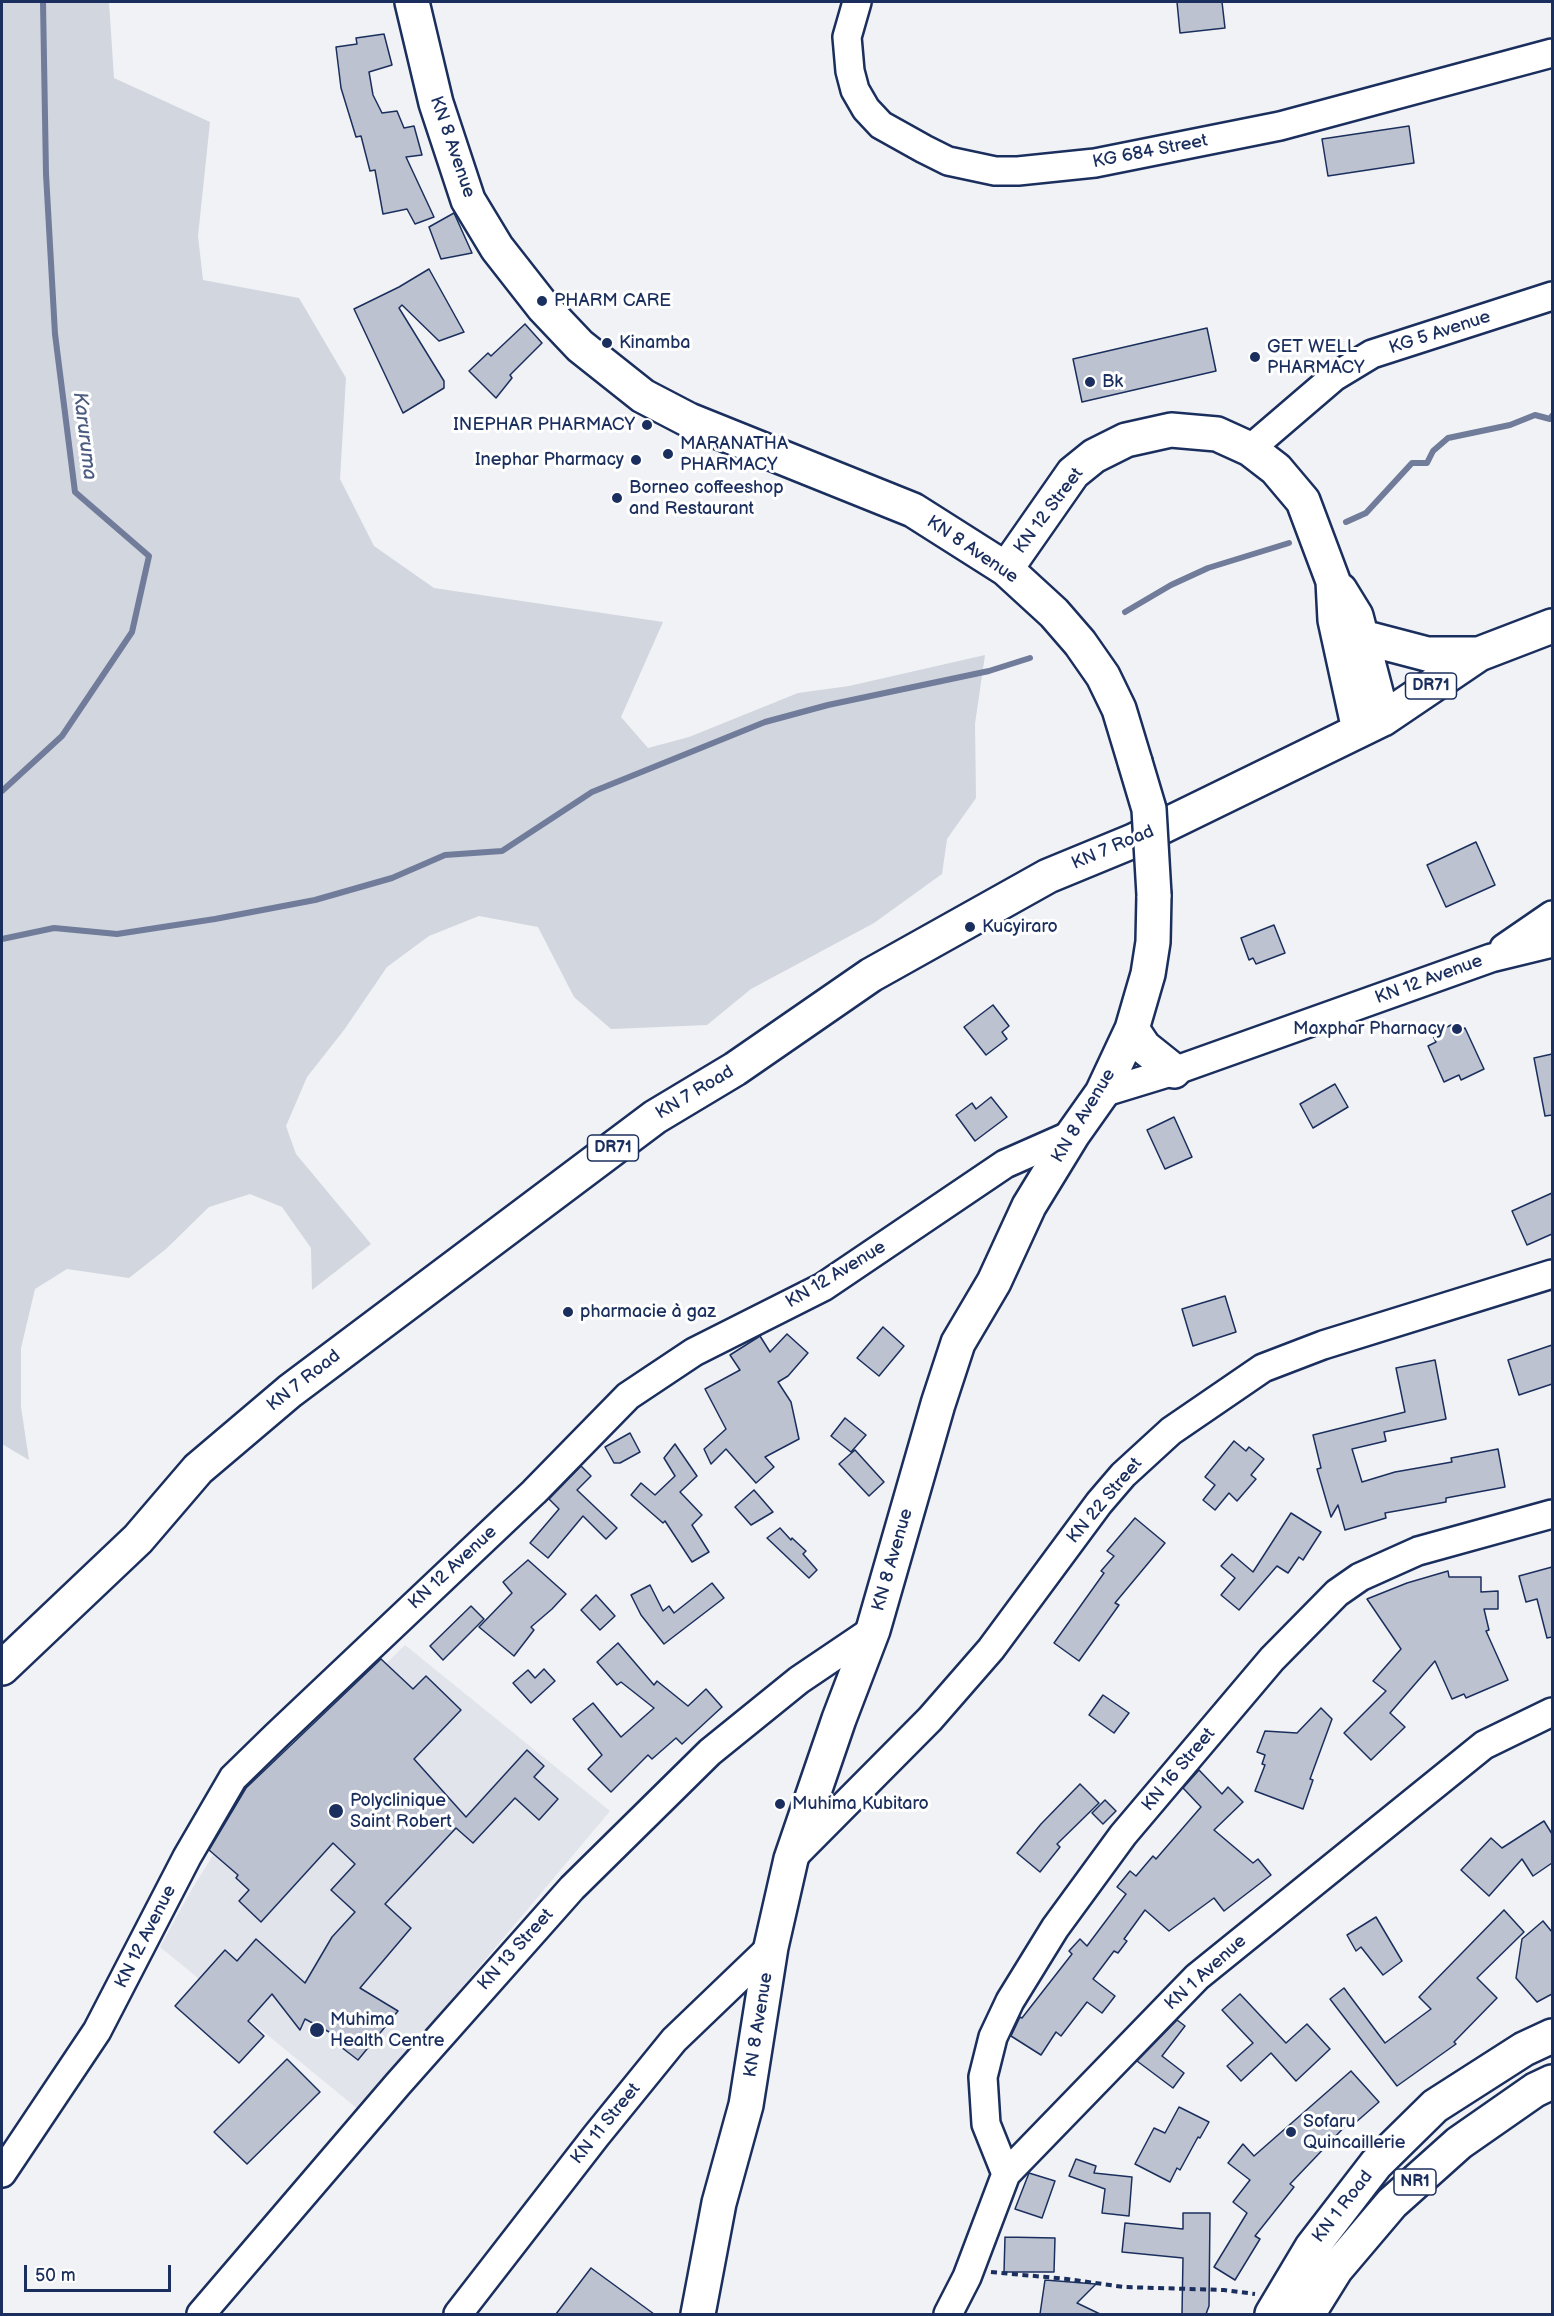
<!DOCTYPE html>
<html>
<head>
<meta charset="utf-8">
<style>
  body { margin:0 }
  #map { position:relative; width:1554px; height:2316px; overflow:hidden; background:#f1f2f5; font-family:"Balsamiq Sans",sans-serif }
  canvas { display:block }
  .frame { position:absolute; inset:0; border:3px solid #1b2f5e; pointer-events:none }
  .scale { position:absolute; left:24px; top:2265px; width:147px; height:27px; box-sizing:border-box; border:3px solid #1b2f5e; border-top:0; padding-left:8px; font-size:18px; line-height:21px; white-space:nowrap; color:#1b2f5e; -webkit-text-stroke:4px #fff; paint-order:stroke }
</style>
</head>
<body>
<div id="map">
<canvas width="1554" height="2316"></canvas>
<div class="frame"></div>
<div class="scale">50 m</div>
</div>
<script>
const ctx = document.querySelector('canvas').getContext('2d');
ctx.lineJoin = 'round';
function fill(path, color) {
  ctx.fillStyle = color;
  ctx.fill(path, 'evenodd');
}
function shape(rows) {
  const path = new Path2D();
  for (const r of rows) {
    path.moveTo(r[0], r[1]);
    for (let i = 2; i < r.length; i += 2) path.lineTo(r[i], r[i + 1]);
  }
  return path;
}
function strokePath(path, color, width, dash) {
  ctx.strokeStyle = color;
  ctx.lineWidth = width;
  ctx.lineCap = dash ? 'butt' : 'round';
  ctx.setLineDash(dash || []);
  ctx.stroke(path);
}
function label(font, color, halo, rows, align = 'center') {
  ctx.font = font + ' "Balsamiq Sans",sans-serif';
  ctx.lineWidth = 6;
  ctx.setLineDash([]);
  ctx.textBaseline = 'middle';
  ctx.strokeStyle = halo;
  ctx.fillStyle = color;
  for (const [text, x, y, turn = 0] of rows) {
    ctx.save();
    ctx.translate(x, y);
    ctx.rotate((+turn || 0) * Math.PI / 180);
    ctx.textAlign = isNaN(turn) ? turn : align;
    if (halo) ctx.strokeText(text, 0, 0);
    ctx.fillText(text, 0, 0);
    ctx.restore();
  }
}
fill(shape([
  [405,1645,610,1811,359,2110,160,1947,189,1894,245,1803]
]), '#e1e4ea');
fill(shape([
  [2,2,109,2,114,78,210,122,198,236,203,280,299,298,346,378,340,479,374,546,434,588,663,622,621,717,648,748,689,737,798,693,849,686,985,655,975,724,976,798,947,839,942,874,874,923,751,989,707,1025,611,1029,574,997,538,927,479,916,429,936,387,967,344,1030,307,1077,286,1126,296,1154,371,1244,312,1290,311,1248,282,1207,250,1194,209,1207,166,1249,129,1278,67,1269,35,1289,21,1348,21,1407,29,1460,2,1444]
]), '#d2d6df');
strokePath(shape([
  [1346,522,1366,513,1412,463,1427,463,1433,451,1448,438,1510,425,1535,415,1550,419,1552,416],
  [1125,612,1171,585,1208,568,1289,543],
  [2,791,62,736,132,632,149,556,75,492,55,334,46,174,43,2],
  [2,939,54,928,117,934,215,919,315,900,392,878,445,855,502,851,592,792,765,722,828,705,989,671,1030,658]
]), '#707c9a', 6);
const building = shape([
  [1177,2,1222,2,1225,28,1180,33,1177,2],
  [384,34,392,65,369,72,373,95,382,113,397,111,404,128,414,126,422,155,406,157,434,217,415,224,407,209,383,214,375,170,370,171,361,136,356,137,341,88,336,47,357,44,356,38,384,34],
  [1409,126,1414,163,1328,176,1322,139,1409,126],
  [454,213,472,253,441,259,429,227,454,213],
  [429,269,464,332,439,341,402,305,399,308,444,381,444,388,403,413,354,309,399,287,429,269],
  [525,324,542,343,510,375,512,378,496,398,469,371,488,353,491,356,525,324],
  [1207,328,1216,371,1082,402,1073,359,1207,328],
  [1476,842,1495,885,1446,907,1427,865,1476,842],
  [1274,925,1285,953,1256,964,1253,958,1249,960,1241,938,1274,925],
  [993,1005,1009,1026,1002,1032,1007,1039,986,1055,964,1027,993,1005],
  [1451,1025,1455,1033,1465,1028,1484,1069,1461,1080,1459,1075,1444,1082,1428,1046,1436,1042,1432,1034,1451,1025],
  [1552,1054,1552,1115,1545,1116,1534,1058,1552,1054],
  [1335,1084,1348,1107,1313,1128,1300,1104,1335,1084],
  [991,1097,1007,1117,975,1141,956,1115,972,1103,976,1109,991,1097],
  [1174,1117,1192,1157,1165,1169,1147,1130,1174,1117],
  [1552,1193,1552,1234,1527,1245,1512,1211,1552,1193],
  [1225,1296,1236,1332,1193,1346,1182,1309,1225,1296],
  [883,1327,904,1346,879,1376,857,1358,883,1327],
  [787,1334,808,1353,788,1376,778,1382,791,1402,799,1439,765,1457,774,1467,756,1483,726,1449,711,1464,704,1449,726,1429,705,1389,740,1370,730,1355,760,1336,770,1352,787,1334],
  [1552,1345,1552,1384,1519,1395,1508,1360,1552,1345],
  [1435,1360,1446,1419,1384,1432,1386,1441,1352,1449,1362,1482,1395,1472,1452,1462,1451,1458,1498,1449,1505,1487,1446,1498,1446,1502,1385,1513,1386,1518,1345,1530,1338,1505,1331,1517,1317,1469,1321,1468,1313,1435,1405,1412,1396,1368,1435,1360],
  [845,1418,866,1435,851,1452,831,1436,845,1418],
  [630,1433,640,1452,620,1463,614,1463,605,1447,630,1433],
  [1234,1441,1246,1451,1249,1447,1264,1459,1251,1475,1256,1479,1237,1501,1229,1493,1215,1510,1203,1500,1215,1485,1205,1477,1234,1441],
  [675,1444,697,1476,680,1492,702,1515,692,1525,709,1552,692,1562,665,1521,663,1523,631,1495,641,1483,655,1495,675,1476,664,1458,675,1444],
  [855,1450,884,1482,869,1496,839,1464,855,1450],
  [581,1466,591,1476,577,1490,617,1528,606,1539,583,1516,548,1558,530,1543,559,1509,549,1499,581,1466],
  [754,1490,773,1512,751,1525,735,1507,754,1490],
  [1291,1513,1321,1532,1303,1560,1299,1557,1288,1573,1277,1566,1239,1610,1221,1595,1235,1578,1221,1566,1232,1554,1253,1572,1291,1513],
  [1135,1518,1165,1543,1115,1603,1119,1605,1079,1661,1054,1643,1104,1573,1101,1571,1114,1556,1107,1551,1135,1518],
  [780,1528,791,1540,792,1538,806,1551,803,1554,817,1570,809,1578,767,1538,780,1528],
  [528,1560,566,1594,552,1609,531,1627,534,1630,514,1656,479,1627,512,1593,503,1582,528,1560],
  [1552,1567,1552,1637,1547,1638,1537,1599,1526,1602,1519,1576,1552,1567],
  [1448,1571,1449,1577,1481,1577,1481,1592,1498,1591,1498,1609,1484,1609,1489,1630,1486,1631,1508,1680,1466,1698,1464,1694,1452,1699,1435,1661,1390,1713,1405,1727,1371,1760,1344,1733,1386,1691,1373,1681,1401,1649,1367,1599,1407,1583,1448,1571],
  [712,1583,724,1598,664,1644,641,1615,631,1595,650,1585,663,1611,669,1606,674,1613,712,1583],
  [596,1595,615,1616,600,1630,581,1610,596,1595],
  [471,1606,484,1619,443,1660,430,1646,471,1606],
  [618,1643,654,1685,657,1681,688,1706,706,1689,722,1707,682,1744,676,1738,652,1759,648,1755,611,1792,588,1769,602,1755,573,1719,593,1703,621,1737,654,1708,621,1682,617,1685,597,1662,618,1643],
  [381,1659,413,1689,426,1676,461,1710,414,1759,466,1817,527,1750,544,1766,534,1777,558,1799,539,1820,515,1798,473,1843,456,1828,385,1904,411,1928,360,1988,398,2011,358,2060,341,2047,346,2041,305,2019,300,2030,272,1994,248,2021,264,2036,239,2063,175,2006,225,1950,237,1961,256,1939,305,1983,332,1937,355,1912,331,1890,355,1864,333,1843,261,1922,239,1901,249,1890,236,1878,238,1875,209,1850,246,1788,381,1659],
  [544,1669,555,1681,531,1703,513,1683,528,1670,535,1678,544,1669],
  [1103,1695,1129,1713,1114,1733,1089,1715,1103,1695],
  [1321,1708,1332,1719,1310,1779,1313,1780,1303,1809,1255,1791,1265,1765,1262,1764,1265,1755,1257,1752,1265,1731,1297,1733,1321,1708],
  [1199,1770,1222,1794,1228,1787,1243,1802,1214,1830,1253,1863,1258,1859,1271,1875,1224,1911,1214,1898,1169,1931,1145,1910,1124,1939,1127,1941,1118,1953,1114,1951,1093,1979,1115,1996,1102,2013,1087,2002,1061,2036,1056,2032,1041,2055,1011,2036,1020,2017,1022,2018,1072,1954,1069,1951,1080,1939,1087,1946,1126,1894,1117,1887,1130,1871,1136,1876,1153,1856,1156,1859,1201,1807,1183,1788,1199,1770],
  [1080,1784,1099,1803,1057,1844,1060,1847,1040,1872,1017,1853,1041,1824,1080,1784],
  [1105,1800,1116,1811,1103,1824,1092,1813,1105,1800],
  [1544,1821,1552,1834,1552,1863,1533,1876,1522,1859,1489,1896,1461,1870,1491,1838,1502,1848,1544,1821],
  [1504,1910,1524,1932,1477,1978,1497,1998,1454,2042,1456,2044,1397,2086,1330,1999,1344,1988,1385,2043,1431,2009,1419,1997,1504,1910],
  [1376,1917,1402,1961,1383,1975,1361,1947,1356,1951,1347,1935,1376,1917],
  [1543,1921,1552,1932,1552,1994,1537,2002,1516,1978,1522,1939,1543,1921],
  [1240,1994,1286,2043,1307,2024,1330,2049,1296,2081,1271,2053,1241,2081,1227,2066,1253,2043,1222,2010,1240,1994],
  [1177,2020,1185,2026,1162,2056,1184,2073,1173,2088,1137,2061,1177,2020],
  [287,2059,320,2092,247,2164,214,2132,287,2059],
  [1351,2071,1379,2102,1355,2123,1352,2119,1290,2184,1294,2187,1255,2236,1260,2239,1235,2280,1214,2267,1247,2213,1233,2202,1250,2180,1228,2163,1243,2144,1254,2156,1351,2071],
  [1179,2107,1209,2122,1200,2138,1198,2137,1180,2170,1177,2168,1170,2182,1135,2164,1154,2128,1165,2133,1179,2107],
  [1076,2159,1096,2166,1094,2173,1132,2177,1129,2216,1102,2213,1105,2189,1069,2176,1076,2159],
  [1029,2173,1055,2181,1042,2218,1015,2209,1029,2173],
  [1183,2213,1210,2213,1209,2306,1206,2314,1182,2314,1183,2258,1122,2252,1125,2223,1183,2229,1183,2213],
  [1005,2237,1055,2238,1054,2272,1004,2272,1005,2237],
  [591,2268,654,2314,556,2314,591,2268],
  [1045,2280,1096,2284,1077,2303,1100,2314,1040,2314,1045,2280]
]);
fill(building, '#bcc2d0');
strokePath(building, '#1b2f5e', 1.5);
const minor = shape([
  [857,2,847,37,850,71,855,90,866,109,881,125,924,149,948,161,995,171,1018,171,1095,163,1280,126,1552,53],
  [1250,449,1334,377,1372,354,1552,296],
  [1504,948,1552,915],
  [1102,1093,1174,1071,1491,958,1552,943],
  [792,1858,930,1719,991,1649,1099,1503,1123,1475,1171,1431,1263,1368,1323,1345,1552,1274],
  [2,2173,97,2031,187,1857,233,1778,276,1736,534,1492,628,1396,694,1352,823,1287,1005,1164,1073,1134],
  [1006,2174,986,2124,983,2077,993,2037,1010,2001,1055,1928,1123,1835,1272,1659,1337,1593,1360,1577,1418,1551,1552,1514],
  [201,2314,398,2084,572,1888,710,1752,799,1680,873,1630],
  [458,2314,596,2136,674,2040,771,1947],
  [948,2314,967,2277,1006,2174,1197,1977,1484,1745,1552,1712]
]);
const major = shape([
  [412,2,436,103,468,200,497,248,544,308,580,346,643,396,689,420,913,510,1006,569,1054,613,1080,643,1103,676,1119,709,1135,762],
  [1006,569,1073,473,1094,456,1126,440,1171,430,1217,434,1250,449,1276,469,1303,501,1333,581,1335,620,1359,730],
  [1340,590,1356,616,1383,719],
  [1362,637,1427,654,1479,654],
  [1132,1029,1144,1047,1174,1071],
  [2,1668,138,1539,198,1469,290,1391,655,1117,735,1069,871,975,1048,876,1133,841,1383,719,1479,654,1552,626],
  [698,2314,719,2203,746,2105,771,1947,791,1859,839,1719,873,1630,938,1404,958,1343,994,1282,1029,1206,1073,1134,1102,1093,1132,1029,1148,974,1153,942,1154,895]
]);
const highway = shape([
  [1272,2314,1312,2247,1376,2164,1435,2106,1524,2049,1552,2036],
  [1308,2314,1336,2269,1392,2203,1459,2143,1535,2090,1552,2082]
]);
strokePath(minor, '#1b2f5e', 32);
strokePath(major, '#1b2f5e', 38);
strokePath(highway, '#1b2f5e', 38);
strokePath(shape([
  [991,2272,1067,2279,1124,2287,1224,2290,1255,2294]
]), '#1b2f5e', 4, [6, 4.5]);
strokePath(minor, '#fff', 27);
strokePath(major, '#fff', 33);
strokePath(highway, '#fff', 33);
const majorBridge = shape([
  [1135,762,1149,809,1154,895]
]);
strokePath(majorBridge, '#1b2f5e', 38, []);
strokePath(majorBridge, '#fff', 33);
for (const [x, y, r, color] of [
  [542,301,6,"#1b2f5e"],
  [607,343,6,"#1b2f5e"],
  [1255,357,6,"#1b2f5e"],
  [1090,382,6,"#1b2f5e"],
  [647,425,6,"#1b2f5e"],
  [668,454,6,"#1b2f5e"],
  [636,460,6,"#1b2f5e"],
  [617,498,6,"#1b2f5e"],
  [970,927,6,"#1b2f5e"],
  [1457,1029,6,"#1b2f5e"],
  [568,1312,6,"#1b2f5e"],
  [780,1804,6,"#1b2f5e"],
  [336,1811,8,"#1b2f5e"],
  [317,2030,8,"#1b2f5e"],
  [1291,2132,6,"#1b2f5e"]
]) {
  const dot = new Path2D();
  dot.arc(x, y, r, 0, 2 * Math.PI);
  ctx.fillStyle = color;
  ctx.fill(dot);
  strokePath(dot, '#fff', 2);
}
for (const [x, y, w] of [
  [1431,686,51],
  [613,1148,51],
  [1415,2182,42]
]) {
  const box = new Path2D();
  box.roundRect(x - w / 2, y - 13, w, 26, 4.5);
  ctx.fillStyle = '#fff';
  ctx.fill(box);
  strokePath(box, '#1b2f5e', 1.5);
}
label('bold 16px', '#1b2f5e', null, [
  ["DR71",1431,686],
  ["DR71",613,1148],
  ["NR1",1415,2182]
]);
label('18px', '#1b2f5e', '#fff', [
  ["KN 8 Avenue",452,147,71],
  ["KG 684 Street",1150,152,-11],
  ["KG 5 Avenue",1440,333,-18],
  ["KN 12 Street",1049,511,-53],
  ["KN 8 Avenue",972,550,34],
  ["KN 7 Road",1113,848,-23],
  ["KN 12 Avenue",1429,980,-20],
  ["KN 7 Road",695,1093,-31],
  ["KN 8 Avenue",1084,1116,-59],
  ["KN 12 Avenue",836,1275,-31],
  ["KN 7 Road",304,1381,-38],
  ["KN 22 Street",1105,1501,-50],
  ["KN 8 Avenue",893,1560,-74],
  ["KN 12 Avenue",453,1568,-43],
  ["KN 16 Street",1179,1770,-50],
  ["KN 12 Avenue",146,1937,-63],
  ["KN 13 Street",516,1950,-48],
  ["KN 1 Avenue",1206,1973,-42],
  ["KN 8 Avenue",759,2025,-81],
  ["KN 11 Street",606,2124,-51],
  ["KN 1 Road",1343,2207,-52]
]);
label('18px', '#1b2f5e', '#fff', [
  ["PHARM CARE",554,301],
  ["Kinamba",619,343],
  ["GET WELL",1267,347],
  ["PHARMACY",1267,368],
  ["Bk",1102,382],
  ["INEPHAR PHARMACY",635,425,"right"],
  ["MARANATHA",680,444],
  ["PHARMACY",680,465],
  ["Inephar Pharmacy",624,460,"right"],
  ["Borneo coffeeshop",629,488],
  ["and Restaurant",629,509],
  ["Kucyiraro",982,927],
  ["Maxphar Pharnacy",1445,1029,"right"],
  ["pharmacie à gaz",580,1312],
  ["Polyclinique",350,1801],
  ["Saint Robert",350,1822],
  ["Muhima Kubitaro",792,1804],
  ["Muhima",330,2020],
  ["Health Centre",330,2041],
  ["Sofaru",1303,2122],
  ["Quincaillerie",1303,2143]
], 'left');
label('italic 20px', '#4c5c81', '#fff', [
  ["Karuruma",84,436,83]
]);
</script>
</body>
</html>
